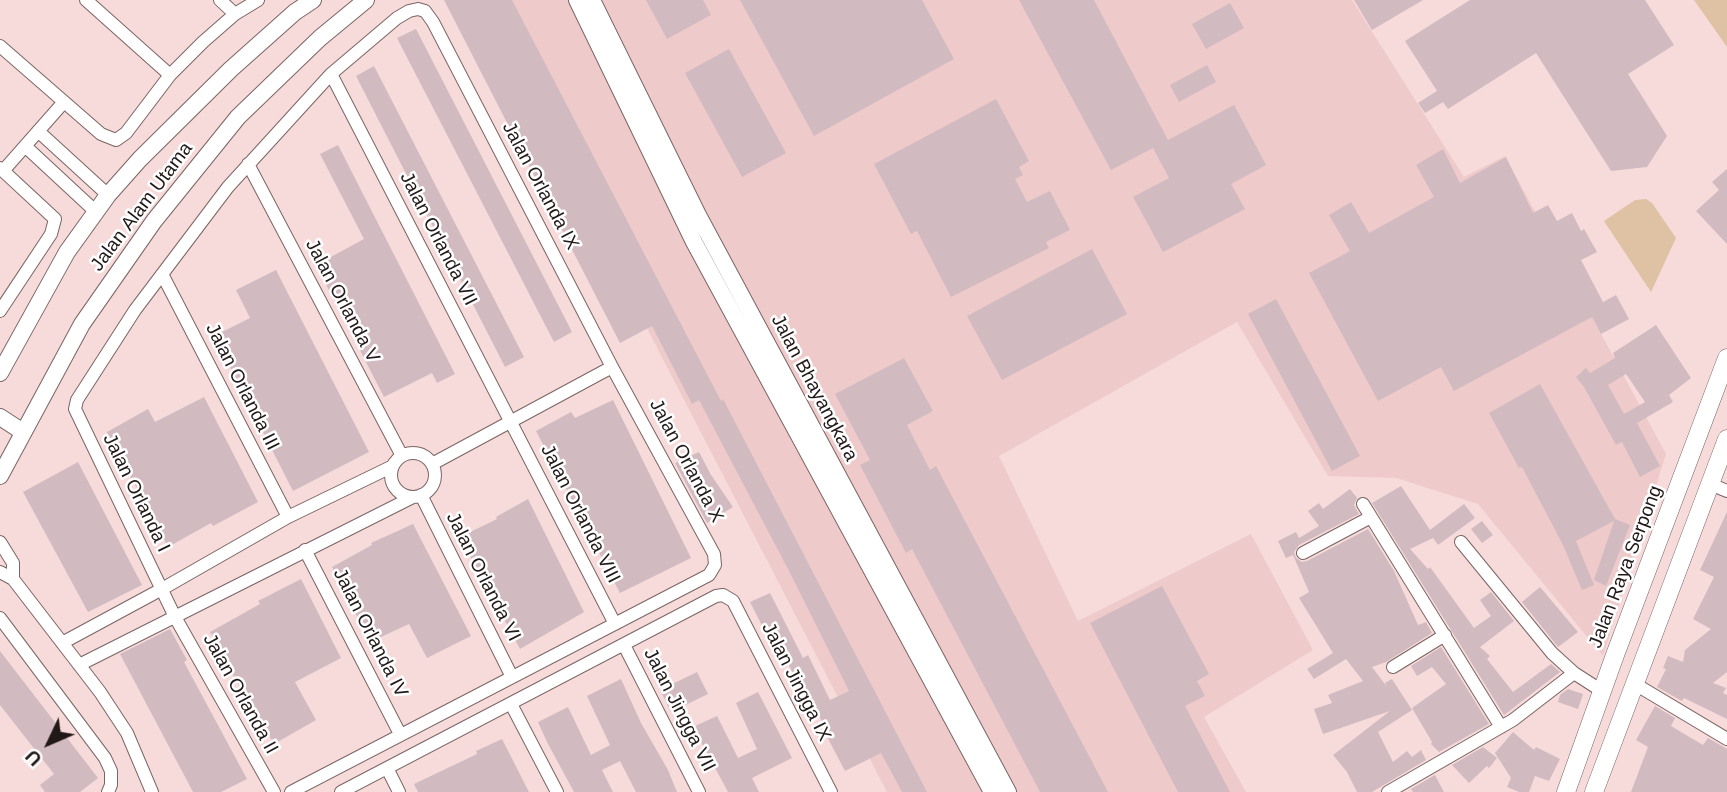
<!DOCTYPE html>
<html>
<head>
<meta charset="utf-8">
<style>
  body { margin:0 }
  #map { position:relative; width:1727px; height:792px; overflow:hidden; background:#f6dbda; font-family:Arial,sans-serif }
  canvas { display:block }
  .north { position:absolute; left:14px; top:708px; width:70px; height:70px; -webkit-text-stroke:5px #fff; paint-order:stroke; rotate:226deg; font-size:19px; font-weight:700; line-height:28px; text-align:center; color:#211818 }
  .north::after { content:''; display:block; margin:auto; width:24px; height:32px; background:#211818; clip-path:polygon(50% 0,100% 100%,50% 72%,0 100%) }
</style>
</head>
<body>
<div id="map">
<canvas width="1727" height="792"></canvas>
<div class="north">U</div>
</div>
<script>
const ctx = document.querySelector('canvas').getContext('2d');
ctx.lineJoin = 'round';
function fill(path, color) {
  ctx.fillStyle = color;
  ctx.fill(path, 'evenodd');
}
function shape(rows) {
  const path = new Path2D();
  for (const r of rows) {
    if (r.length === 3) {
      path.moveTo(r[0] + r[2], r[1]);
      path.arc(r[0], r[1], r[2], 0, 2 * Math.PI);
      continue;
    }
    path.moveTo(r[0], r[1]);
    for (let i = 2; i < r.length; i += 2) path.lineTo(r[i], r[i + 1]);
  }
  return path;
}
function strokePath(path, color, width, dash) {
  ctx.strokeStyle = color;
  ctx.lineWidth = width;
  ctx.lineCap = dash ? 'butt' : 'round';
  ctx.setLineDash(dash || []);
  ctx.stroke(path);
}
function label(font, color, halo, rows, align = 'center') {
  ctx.font = font + ' Arial,sans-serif';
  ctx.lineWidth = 5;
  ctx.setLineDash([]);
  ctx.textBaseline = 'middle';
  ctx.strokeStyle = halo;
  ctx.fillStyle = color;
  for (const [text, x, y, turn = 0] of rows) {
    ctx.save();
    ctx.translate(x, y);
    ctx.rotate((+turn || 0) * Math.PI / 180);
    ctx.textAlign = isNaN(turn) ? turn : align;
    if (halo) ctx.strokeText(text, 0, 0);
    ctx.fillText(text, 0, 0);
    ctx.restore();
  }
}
fill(shape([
  [477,0,1352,0,1464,177,1505,156,1666,454,1603,656,1478,504,1396,478,1328,476,1237,322,999,456,1078,621,1251,534,1313,650,1204,717,1246,792,887,792]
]), '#eecbca');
fill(shape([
  [1694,0,1727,0,1727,47],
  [1646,199,1652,203,1676,238,1651,292,1604,221,1635,200]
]), '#dec2a3');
fill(shape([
  [444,0,512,0,721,401,723,399,927,792,902,792,881,753,845,771,823,729,825,728,813,703,810,704,787,662,782,665,750,602,770,593,803,658,808,655,830,700,849,691,788,569,699,400,692,404,652,326,620,343],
  [646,0,703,0,711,15,667,39],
  [740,0,922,0,954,59,814,136],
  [1019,0,1094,0,1168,140,1234,105,1266,165,1231,184,1245,209,1163,252,1133,197,1169,178,1153,148,1111,170],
  [1354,0,1423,0,1372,30],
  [1470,0,1645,0,1674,45,1628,74,1667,136,1647,167,1611,171,1536,53,1448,109,1443,102,1425,113,1418,103,1437,91,1405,41],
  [1230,3,1244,28,1206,49,1192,24],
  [416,29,572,332,554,342,397,38],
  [729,49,786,153,742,177,685,73],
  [1207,65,1216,82,1179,102,1170,85],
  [374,66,524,357,505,367,356,76],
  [996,99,1029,161,1019,167,1023,175,1015,179,1027,202,1050,191,1070,230,1046,242,1049,248,951,297,917,231,911,234,874,164],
  [338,145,455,374,437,383,432,373,384,397,316,265,364,239,320,154],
  [1443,149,1460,183,1506,157,1533,213,1548,205,1557,221,1572,213,1581,231,1584,229,1597,252,1581,260,1603,302,1616,295,1629,319,1601,334,1592,317,1454,391,1441,367,1378,401,1309,273,1350,251,1329,215,1351,202,1369,233,1434,197,1416,165],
  [1727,169,1727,244,1696,211,1719,190,1712,182],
  [1092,249,1127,314,1002,380,967,316],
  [276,270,369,452,293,491,214,336,250,318,236,290],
  [1276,299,1360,456,1332,471,1248,314],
  [1656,325,1691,378,1669,395,1673,402,1637,423,1660,466,1640,477,1622,442,1616,445,1584,387,1576,377,1586,368,1590,373,1615,358,1613,353],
  [1626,374,1645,402,1624,414,1608,385],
  [904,358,933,411,907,425,930,470,936,466,1108,792,1040,792,912,549,906,553,860,465,870,460,835,394],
  [1540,384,1615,519,1630,525,1606,586,1594,580,1614,521,1576,541,1594,585,1582,590,1563,545,1522,467,1519,468,1489,413],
  [204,397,258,502,213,526,211,523,168,547,107,432,148,409,155,422],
  [613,400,691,558,620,593,536,431,571,412,575,418],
  [699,452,711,475,733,507,707,523,675,463],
  [78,462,142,585,88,612,23,492],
  [1401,486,1430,530,1464,504,1475,518,1438,545,1433,538,1410,549,1428,569,1430,567,1474,628,1491,616,1480,600,1491,592,1514,621,1480,647,1490,656,1487,659,1513,692,1551,664,1560,672,1504,715,1372,503],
  [1350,489,1357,498,1354,505,1359,514,1299,545,1294,552,1296,558,1302,562,1307,561,1368,529,1394,571,1418,625,1426,622,1432,633,1386,662,1372,667,1387,687,1385,683,1392,679,1412,710,1378,732,1393,762,1407,751,1412,757,1421,750,1426,760,1372,792,1357,792,1347,772,1333,755,1390,711,1323,734,1314,709,1332,703,1328,695,1363,681,1346,659,1314,679,1307,669,1333,653,1299,598,1309,592,1293,555,1286,558,1278,541,1296,532,1299,538,1319,526,1308,511,1319,503,1323,509],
  [528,499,584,612,520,649,460,537,497,519,496,517],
  [1727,512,1727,672,1713,683,1726,688,1723,693,1727,695,1727,719,1684,698,1682,701,1657,687,1666,669,1663,668,1668,656,1683,662,1685,650,1711,629,1693,619,1714,577,1700,570],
  [1482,521,1493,535,1482,543,1471,529],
  [413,524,471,636,427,658,409,624,370,642,332,567,372,545,371,543],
  [301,579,341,658,295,682,316,720,274,744,224,660,226,659,210,632,260,604,258,601],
  [1162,586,1209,674,1197,681,1205,696,1185,706,1230,792,1178,792,1090,623],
  [1540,587,1578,632,1558,647,1522,602],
  [170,629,187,660,184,662,247,779,221,792,193,792,120,654],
  [1441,647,1489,724,1439,752,1431,744,1432,742,1412,708,1446,684,1432,667,1417,676,1411,666],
  [0,651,98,778,80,792,45,792,40,785,54,774,0,705],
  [697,672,708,694,671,712,660,690],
  [621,679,641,723,668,770,677,792,636,792,620,761,602,770,613,792,574,792,547,742,538,722,568,707,591,755,610,745,587,696],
  [1568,689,1583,694,1578,709,1558,702,1560,695],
  [758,692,792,758,752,778,759,792,728,792,693,727,717,716,738,758,757,749,736,703],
  [1655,706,1675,718,1671,726,1703,745,1708,738,1727,749,1727,792,1631,792,1648,747,1636,740],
  [1513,732,1534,750,1536,747,1560,759,1549,781,1535,776,1529,792,1519,792,1507,787,1511,778,1495,753],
  [502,739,529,792,418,792,414,784,477,754,476,751],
  [1483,747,1497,758,1489,768,1487,766,1469,783,1452,765],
  [1435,775,1444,792,1413,792,1411,789]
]), '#d2bac1');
const minor = shape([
  [86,0,170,75],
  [220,0,235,14],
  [0,46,101,134,116,140,126,133,170,75,203,42,235,14,258,0],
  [331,74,615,624],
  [38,131,108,195],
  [25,146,95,211],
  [248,164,402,456],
  [0,168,55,219,51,234,0,311],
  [3,171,63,103],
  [162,274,288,517],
  [413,475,22],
  [432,464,612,367],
  [1710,484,1727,491],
  [421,495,512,677],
  [1363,504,1501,727],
  [0,542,13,563,13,579],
  [1461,542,1552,653,1574,673,1602,691],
  [305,550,400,734],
  [1303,553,1371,517],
  [0,572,13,579,100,692,127,733,152,792],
  [0,618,105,758,111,771,111,785,108,792],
  [62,643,162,589,288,517,393,466],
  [624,645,699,792],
  [79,665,413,497],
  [1393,667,1445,635],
  [1635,684,1727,739],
  [511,704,557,792],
  [387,768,399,792],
  [274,792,175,617,75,409,77,400,135,310,228,187,331,74,397,18,409,11,418,9,425,11,433,22,612,367,714,554,715,565,709,575,291,792],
  [341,792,716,596,723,595,733,601,831,792],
  [1388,792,1513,720,1574,673]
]);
const secondary = shape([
  [577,0,694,242,992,792],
  [592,0,698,215,1008,792],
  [0,373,67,252,108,195,140,159,231,69,295,12,313,0],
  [0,417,23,432],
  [0,476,82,324,154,221,238,117,320,38,366,0]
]);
const primary = shape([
  [1566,792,1615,655,1727,358],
  [1594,792,1727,439]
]);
strokePath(minor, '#7b6463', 14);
strokePath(secondary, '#7b6463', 18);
strokePath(primary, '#7b6463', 19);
strokePath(minor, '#fff', 12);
strokePath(secondary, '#fff', 16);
strokePath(primary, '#fff', 18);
label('19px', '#211818', '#fff', [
  ["Jalan Orlanda IX",540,186,62],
  ["Jalan Alam Utama",142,207,-53],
  ["Jalan Orlanda VII",438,239,63],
  ["Jalan Orlanda V",342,301,62],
  ["Jalan Orlanda III",242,387,63],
  ["Jalan Bhayangkara",814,388,62],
  ["Jalan Orlanda X",686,461,62],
  ["Jalan Orlanda I",136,493,64],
  ["Jalan Orlanda VIII",580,514,63],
  ["Jalan Raya Serpong",1626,567,-69],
  ["Jalan Orlanda VI",483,577,63],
  ["Jalan Orlanda IV",370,633,63],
  ["Jalan Jingga IX",796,682,63],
  ["Jalan Orlanda II",240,694,61],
  ["Jalan Jingga VII",679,710,63]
]);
</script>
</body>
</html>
